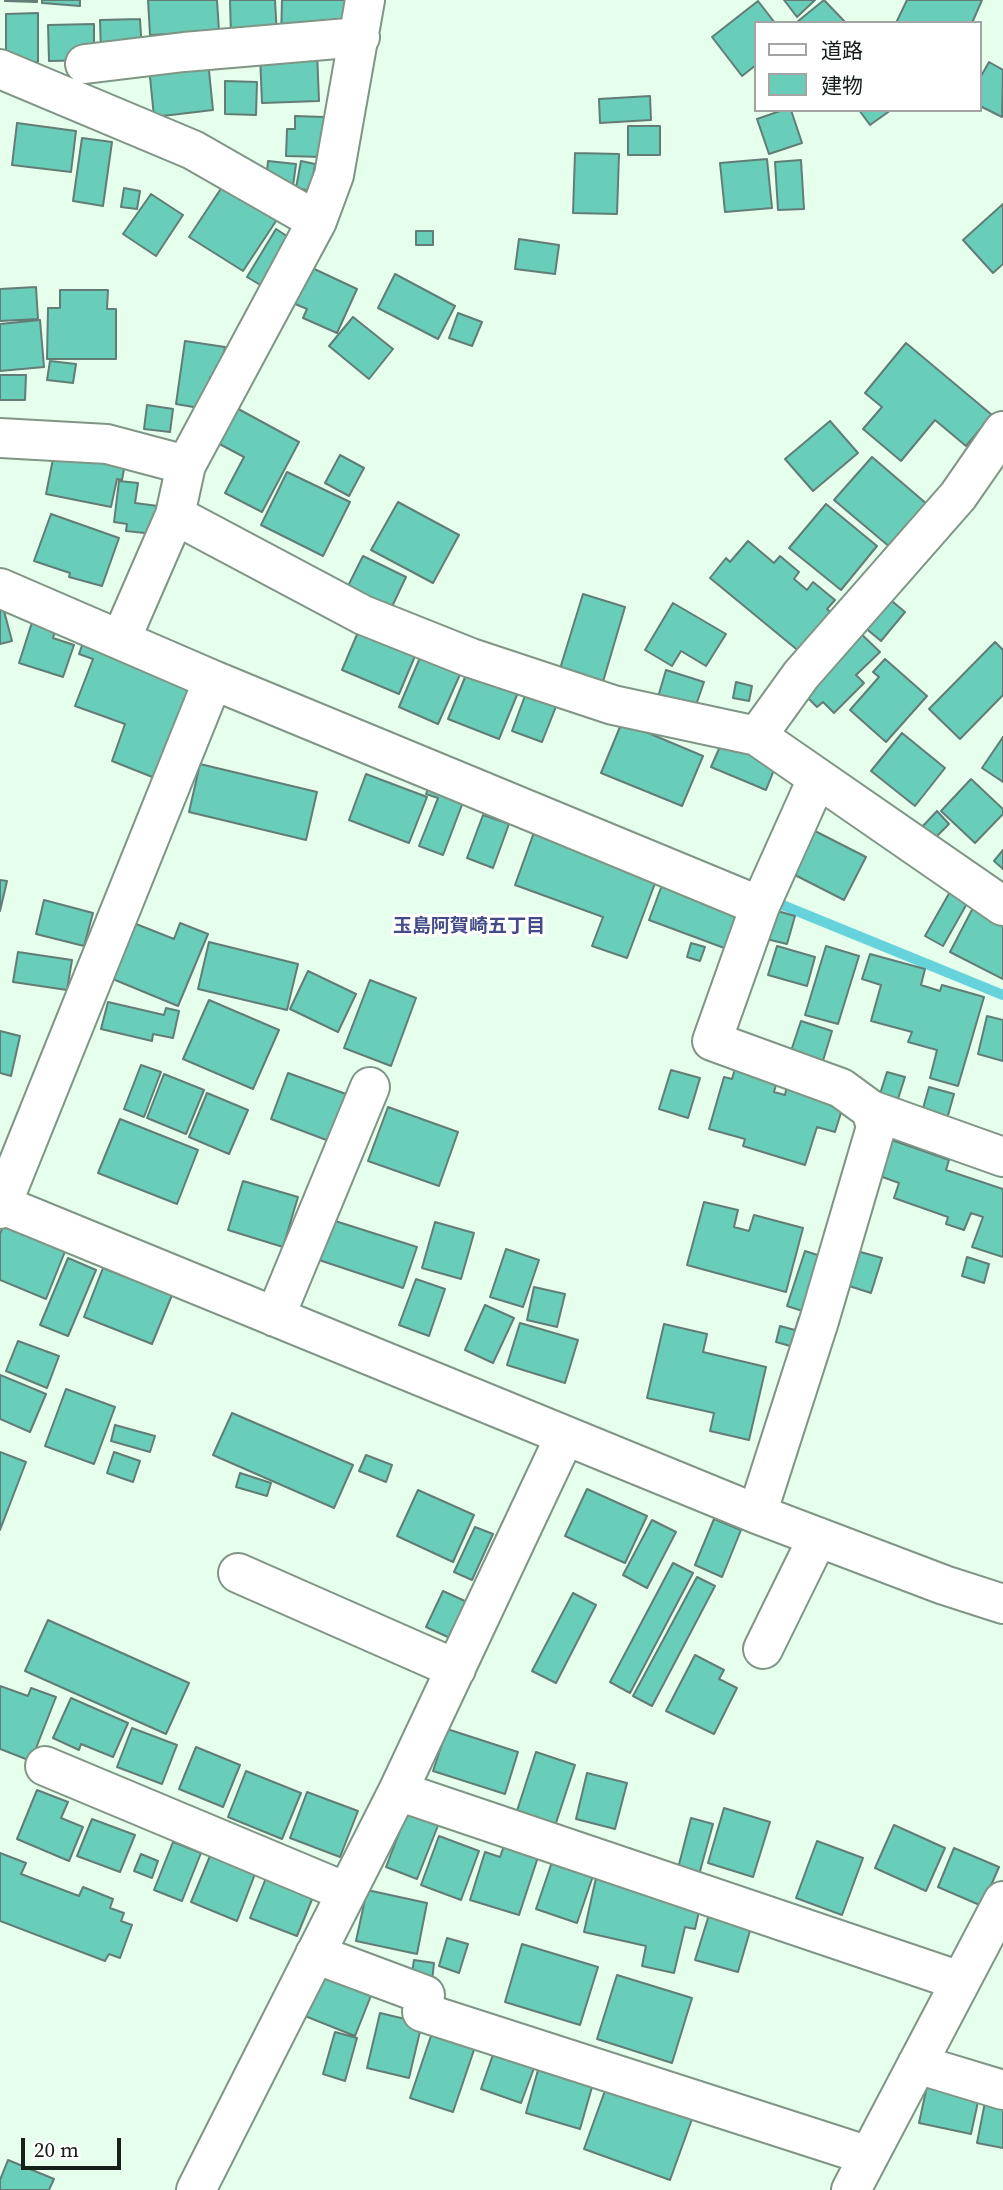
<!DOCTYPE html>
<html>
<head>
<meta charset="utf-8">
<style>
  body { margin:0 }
  #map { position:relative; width:1003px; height:2190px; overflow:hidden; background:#e6feec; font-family:"Source Serif 4","Noto Sans JP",serif }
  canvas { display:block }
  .legend { position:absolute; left:754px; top:21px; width:228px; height:91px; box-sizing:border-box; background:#fff; border:2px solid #a2a5a3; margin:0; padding:9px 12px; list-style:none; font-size:21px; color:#161f19 }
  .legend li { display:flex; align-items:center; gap:14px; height:35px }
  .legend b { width:35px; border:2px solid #a2a5a3 }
  .scale { position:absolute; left:21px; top:2138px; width:100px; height:32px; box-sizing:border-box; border:4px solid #161f19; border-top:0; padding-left:9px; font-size:21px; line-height:24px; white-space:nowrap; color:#161f19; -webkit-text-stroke:5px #fff; paint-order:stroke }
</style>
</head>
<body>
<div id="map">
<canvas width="1003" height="2190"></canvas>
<ul class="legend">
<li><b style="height:9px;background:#fff"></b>道路</li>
<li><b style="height:19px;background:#69ceb9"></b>建物</li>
</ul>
<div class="scale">20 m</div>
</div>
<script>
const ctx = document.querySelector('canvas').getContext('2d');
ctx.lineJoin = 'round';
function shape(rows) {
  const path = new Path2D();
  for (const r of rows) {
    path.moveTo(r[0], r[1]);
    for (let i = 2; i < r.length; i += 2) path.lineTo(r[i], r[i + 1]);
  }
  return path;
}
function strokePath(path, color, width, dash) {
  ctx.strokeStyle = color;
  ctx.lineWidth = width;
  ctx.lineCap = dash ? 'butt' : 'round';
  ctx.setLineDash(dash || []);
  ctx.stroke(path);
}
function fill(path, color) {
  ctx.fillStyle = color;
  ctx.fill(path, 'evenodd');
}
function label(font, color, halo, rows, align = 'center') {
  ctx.font = font + ' "Source Serif 4","Noto Sans JP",serif';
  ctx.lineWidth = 6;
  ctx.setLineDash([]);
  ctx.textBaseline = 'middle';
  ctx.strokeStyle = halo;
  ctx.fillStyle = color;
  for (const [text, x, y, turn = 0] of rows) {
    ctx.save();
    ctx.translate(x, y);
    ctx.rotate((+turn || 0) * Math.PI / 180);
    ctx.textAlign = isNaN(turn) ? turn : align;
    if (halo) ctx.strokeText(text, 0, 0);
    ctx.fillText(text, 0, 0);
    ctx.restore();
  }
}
strokePath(shape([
  [770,900,1003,995]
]), '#66d3dc', 10);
const building = shape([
  [5,0,37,0,37,2,5,1,5,0],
  [42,0,80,0,80,6,42,3,42,0],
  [148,0,217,0,219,31,150,35,148,0],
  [230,0,275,0,277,36,231,37,230,0],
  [282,0,348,0,348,37,281,40,282,0],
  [784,0,815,0,797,17,784,0],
  [824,0,846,23,797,22,824,0],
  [907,0,982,0,972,23,896,23,907,0],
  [758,1,775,23,756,23,756,65,742,76,712,37,758,1],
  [38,13,38,62,6,63,6,14,38,13],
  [140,19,142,52,101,53,100,20,140,19],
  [94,24,94,60,49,61,48,25,94,24],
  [317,52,319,101,262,103,260,55,317,52],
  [208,61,213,110,154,117,149,67,208,61],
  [989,62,1003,70,1002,117,980,106,980,78,989,62],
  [225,81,257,82,256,115,225,114,225,81],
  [650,96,651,120,600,123,599,99,650,96],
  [783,110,791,110,802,143,769,154,757,119,783,110],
  [859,110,891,110,870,125,859,110],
  [295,116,324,117,323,157,286,156,287,129,295,129,295,116],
  [17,123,76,131,71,172,12,165,17,123],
  [628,126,660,126,660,155,628,155,628,126],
  [82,138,112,142,103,206,73,201,82,138],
  [575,153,619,154,617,214,573,213,575,153],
  [767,159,772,208,725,212,720,163,767,159],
  [801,160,804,209,778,210,775,162,801,160],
  [268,161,296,164,293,186,266,183,268,161],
  [301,161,315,164,311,191,296,188,301,161],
  [226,181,280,215,243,271,189,237,226,181],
  [124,188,140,191,137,209,121,207,124,188],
  [151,194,183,215,156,256,123,234,151,194],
  [1003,204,1003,264,993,273,963,240,1003,204],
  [276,229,296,242,267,289,247,277,276,229],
  [416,231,433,231,433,245,416,245,416,231],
  [519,239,559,245,555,274,515,269,519,239],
  [310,267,357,289,337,333,303,318,307,309,293,303,310,267],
  [395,274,455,306,438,339,378,308,395,274],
  [36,287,38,319,0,321,0,289,36,287],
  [60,290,108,290,107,309,116,309,116,359,47,359,48,308,60,308,60,290],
  [458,313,482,322,472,346,449,338,458,313],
  [353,317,393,349,369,379,329,346,353,317],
  [40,320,44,367,0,371,0,324,40,320],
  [185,341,225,347,220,378,210,377,205,409,176,404,185,341],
  [906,343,992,415,966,446,935,420,901,461,863,429,882,407,865,393,906,343],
  [50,361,76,364,73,383,47,380,50,361],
  [0,375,26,375,25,400,0,400,0,375],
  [147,405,173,409,170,432,144,429,147,405],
  [231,405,299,442,262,512,225,493,244,457,212,440,231,405],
  [830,421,858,453,813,491,785,459,830,421],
  [55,449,125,464,122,480,117,479,111,507,46,494,55,449],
  [340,455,364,468,349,496,325,483,340,455],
  [872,457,928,505,891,548,834,500,872,457],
  [287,472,350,502,323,556,261,525,287,472],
  [119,481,138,483,135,503,158,506,154,534,126,531,127,524,114,522,119,481],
  [398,502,459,535,433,583,371,550,398,502],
  [826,504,877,546,841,590,789,548,826,504],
  [51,514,119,538,102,586,69,577,70,573,34,561,51,514],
  [748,541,774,563,780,556,799,572,794,579,807,590,813,582,835,600,827,609,837,618,806,657,710,578,726,558,730,562,748,541],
  [363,556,406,577,389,613,345,592,363,556],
  [583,594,625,607,602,685,559,672,583,594],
  [887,597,905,612,881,641,863,626,887,597],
  [673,603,726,634,706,666,681,651,672,666,645,650,673,603],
  [3,607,12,641,0,644,0,608,3,607],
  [34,616,57,624,53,638,74,645,63,677,19,663,34,616],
  [361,625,418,649,399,694,342,670,361,625],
  [856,629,880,652,856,675,864,683,834,713,823,702,817,707,798,688,856,629],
  [86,634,199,692,165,782,112,761,125,724,75,706,93,659,79,654,86,634],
  [995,642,1003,650,1003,695,960,739,929,709,995,642],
  [422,653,462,670,438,724,399,707,422,653],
  [885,659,927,696,886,742,850,710,879,677,873,672,885,659],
  [468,670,519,690,499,739,448,719,468,670],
  [666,670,704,682,695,708,658,697,666,670],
  [736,682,752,686,749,701,733,698,736,682],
  [526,693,557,704,542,742,512,731,526,693],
  [622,722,703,756,682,806,601,773,622,722],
  [902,733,945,768,915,806,871,771,902,733],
  [1003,737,1003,782,982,768,1003,737],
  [722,742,776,765,766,790,711,767,722,742],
  [200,764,317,792,306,840,189,812,200,764],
  [366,774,427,797,409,843,349,820,366,774],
  [433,776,468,789,443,855,419,846,438,798,426,794,433,776],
  [971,779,1003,809,1003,814,975,843,941,811,971,779],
  [937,811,949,824,933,840,921,828,937,811],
  [483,815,509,824,493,868,467,858,483,815],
  [537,824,657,878,627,958,592,946,603,917,515,885,537,824],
  [813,830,866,857,844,900,791,873,813,830],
  [1003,850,1003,869,994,861,1003,850],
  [665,877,751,908,735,952,649,920,665,877],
  [0,880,7,881,0,911,0,880],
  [951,890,969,900,943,946,925,936,951,890],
  [44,900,93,913,84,946,36,934,44,900],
  [975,904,1003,918,1003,979,950,952,975,904],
  [767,908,795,916,787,944,758,937,767,908],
  [126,920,174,939,180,923,208,934,178,1006,103,975,126,920],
  [209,942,298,964,287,1010,198,989,209,942],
  [691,943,705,947,700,961,687,957,691,943],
  [777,946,815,957,807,986,768,975,777,946],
  [826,946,859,956,838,1024,805,1015,826,946],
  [18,952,72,960,67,990,13,982,18,952],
  [870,954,925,969,921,985,940,991,942,985,984,997,958,1086,930,1078,937,1050,908,1042,912,1032,871,1021,881,985,862,979,870,954],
  [308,971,356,994,338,1032,290,1009,308,971],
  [370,980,416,998,391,1066,344,1048,370,980],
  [209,1000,279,1030,253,1089,183,1059,209,1000],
  [108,1002,164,1015,166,1008,179,1011,173,1038,153,1034,152,1041,101,1029,108,1002],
  [987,1016,1003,1020,1003,1061,978,1054,987,1016],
  [801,1021,832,1031,822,1064,790,1054,801,1021],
  [0,1031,20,1036,11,1076,0,1073,0,1031],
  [738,1059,780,1071,774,1092,785,1095,787,1086,844,1103,835,1132,817,1127,805,1165,743,1146,745,1139,709,1129,724,1077,732,1079,738,1059],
  [141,1065,161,1072,144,1117,124,1109,141,1065],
  [671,1070,700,1078,688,1118,659,1109,671,1070],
  [887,1072,905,1077,897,1102,879,1097,887,1072],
  [288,1073,346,1094,329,1141,271,1119,288,1073],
  [164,1074,204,1090,186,1134,147,1118,164,1074],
  [929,1087,954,1094,947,1119,922,1112,929,1087],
  [207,1093,248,1110,229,1154,189,1137,207,1093],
  [388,1107,458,1132,439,1186,368,1161,388,1107],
  [120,1119,198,1150,177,1204,98,1173,120,1119],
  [889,1139,949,1160,946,1170,1003,1189,1003,1257,972,1247,983,1217,971,1213,964,1230,946,1224,948,1217,894,1198,899,1183,877,1175,889,1139],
  [243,1181,298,1197,283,1247,228,1230,243,1181],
  [704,1202,738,1210,734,1227,749,1231,754,1215,803,1228,786,1292,687,1265,704,1202],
  [6,1219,68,1244,46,1299,0,1280,0,1234,6,1219],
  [332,1220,417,1247,403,1288,319,1260,332,1220],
  [435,1222,474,1233,461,1279,422,1268,435,1222],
  [506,1249,539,1260,523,1307,490,1297,506,1249],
  [805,1251,830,1259,812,1314,787,1306,805,1251],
  [857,1251,882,1258,871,1293,846,1285,857,1251],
  [967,1257,989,1264,984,1283,962,1276,967,1257],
  [68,1258,96,1270,68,1336,40,1325,68,1258],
  [103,1268,172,1295,152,1344,84,1317,103,1268],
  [416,1279,445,1289,429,1336,399,1325,416,1279],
  [534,1287,565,1294,557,1327,527,1320,534,1287],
  [485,1305,514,1318,493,1363,465,1350,485,1305],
  [799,1317,809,1319,801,1349,776,1342,780,1326,795,1330,799,1317],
  [520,1323,578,1340,565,1383,507,1365,520,1323],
  [664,1324,707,1334,703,1352,766,1367,749,1440,710,1431,714,1413,647,1398,664,1324],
  [18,1341,59,1356,47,1388,6,1371,18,1341],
  [0,1375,46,1394,30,1432,0,1419,0,1375],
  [66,1389,115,1407,94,1464,45,1446,66,1389],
  [232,1413,353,1465,334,1508,213,1455,232,1413],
  [115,1425,155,1436,150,1452,111,1441,115,1425],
  [0,1452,26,1462,0,1530,0,1452],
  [114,1452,140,1461,133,1482,107,1473,114,1452],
  [366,1455,392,1465,386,1482,359,1471,366,1455],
  [240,1473,271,1483,267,1496,236,1487,240,1473],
  [587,1489,647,1516,625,1563,565,1536,587,1489],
  [418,1490,474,1515,453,1562,397,1536,418,1490],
  [714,1519,741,1530,722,1577,695,1565,714,1519],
  [652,1520,676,1532,647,1588,623,1575,652,1520],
  [475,1527,493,1534,472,1580,454,1572,475,1527],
  [673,1563,693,1573,630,1693,610,1682,673,1563],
  [697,1577,715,1586,652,1706,633,1696,697,1577],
  [443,1591,467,1602,450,1638,426,1627,443,1591],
  [573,1593,596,1605,556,1683,532,1671,573,1593],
  [48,1620,189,1683,166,1734,25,1671,48,1620],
  [695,1655,724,1670,719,1679,737,1688,714,1734,666,1711,695,1655],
  [0,1686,28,1696,31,1688,56,1697,31,1761,0,1749,0,1686],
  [71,1698,128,1723,113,1757,81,1744,79,1750,53,1738,71,1698],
  [132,1728,177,1745,162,1784,117,1767,132,1728],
  [447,1729,518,1752,505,1794,433,1771,447,1729],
  [196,1747,240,1765,223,1807,179,1789,196,1747],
  [536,1752,575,1765,555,1826,516,1814,536,1752],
  [246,1771,301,1793,282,1839,228,1817,246,1771],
  [587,1773,627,1783,615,1829,576,1819,587,1773],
  [37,1790,68,1802,61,1818,83,1827,69,1861,17,1839,37,1790],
  [307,1792,358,1811,340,1857,290,1838,307,1792],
  [724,1808,770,1822,753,1877,708,1863,724,1808],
  [408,1810,439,1823,417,1879,386,1867,408,1810],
  [691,1818,713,1824,697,1882,676,1876,691,1818],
  [92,1819,135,1835,120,1872,77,1856,92,1819],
  [894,1825,945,1848,926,1891,875,1868,894,1825],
  [439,1836,479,1851,461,1900,421,1885,439,1836],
  [506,1840,540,1851,519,1915,470,1900,485,1852,500,1857,506,1840],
  [817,1841,863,1858,842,1915,796,1898,817,1841],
  [173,1842,201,1853,182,1901,154,1890,173,1842],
  [954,1848,999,1867,982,1906,938,1887,954,1848],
  [0,1853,26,1863,21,1874,79,1896,83,1887,113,1899,110,1908,124,1913,121,1921,132,1925,120,1958,109,1954,105,1961,0,1921,0,1853],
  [141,1854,158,1861,152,1878,134,1871,141,1854],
  [210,1856,255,1874,237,1921,191,1902,210,1856],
  [554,1856,595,1870,577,1923,536,1909,554,1856],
  [598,1869,700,1907,695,1929,685,1927,674,1973,642,1966,646,1946,584,1932,598,1869],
  [266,1878,313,1897,297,1936,250,1918,266,1878],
  [367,1890,427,1903,417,1954,356,1941,367,1890],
  [712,1905,754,1917,738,1972,695,1960,712,1905],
  [447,1938,468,1944,459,1973,439,1966,447,1938],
  [522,1944,598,1967,580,2025,505,2002,522,1944],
  [414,1960,434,1963,432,1982,411,1980,414,1960],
  [321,1961,376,1983,355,2036,300,2014,321,1961],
  [617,1975,692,1998,672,2063,597,2039,617,1975],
  [380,2013,422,2023,409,2078,367,2068,380,2013],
  [434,2027,477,2041,453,2112,410,2098,434,2027],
  [335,2032,357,2038,345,2081,323,2074,335,2032],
  [496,2046,537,2060,521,2103,481,2089,496,2046],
  [538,2070,592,2087,580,2129,526,2113,538,2070],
  [611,2074,697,2105,670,2180,584,2149,611,2074],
  [927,2086,979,2097,971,2134,919,2123,927,2086],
  [986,2097,1003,2100,1003,2148,977,2143,986,2097],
  [8,2160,54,2179,49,2190,0,2190,0,2180,8,2160]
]);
fill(building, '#69ceb9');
strokePath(building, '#617d76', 2);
const minor = shape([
  [85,64,184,52,360,37],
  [0,69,193,150,317,221],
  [0,438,107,444,186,465],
  [175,515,363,615,471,658,613,705,757,736,1003,906],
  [0,588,213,680,0,1209],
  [121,639,175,515,186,465,317,221,334,175,365,0],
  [213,680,760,906],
  [757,736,801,675,958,496,1003,431],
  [871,1110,1003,1157],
  [0,1204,757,1514,944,1585,1003,1604],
  [275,1317,370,1087],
  [757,1514,819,1321,876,1127,871,1110,841,1088,712,1041,760,906,817,779],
  [238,1573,456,1669],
  [763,1649,818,1537],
  [45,1766,346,1892],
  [398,1791,960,1981],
  [315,1954,425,1995,422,2012,869,2156],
  [917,2064,1003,2090],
  [196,2190,398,1791,565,1436],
  [851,2190,1003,1901]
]);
strokePath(minor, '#7f9585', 42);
strokePath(minor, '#fff', 38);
label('bold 19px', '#424a87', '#fff', [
  ["玉島阿賀崎五丁目",469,927]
]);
</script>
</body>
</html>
